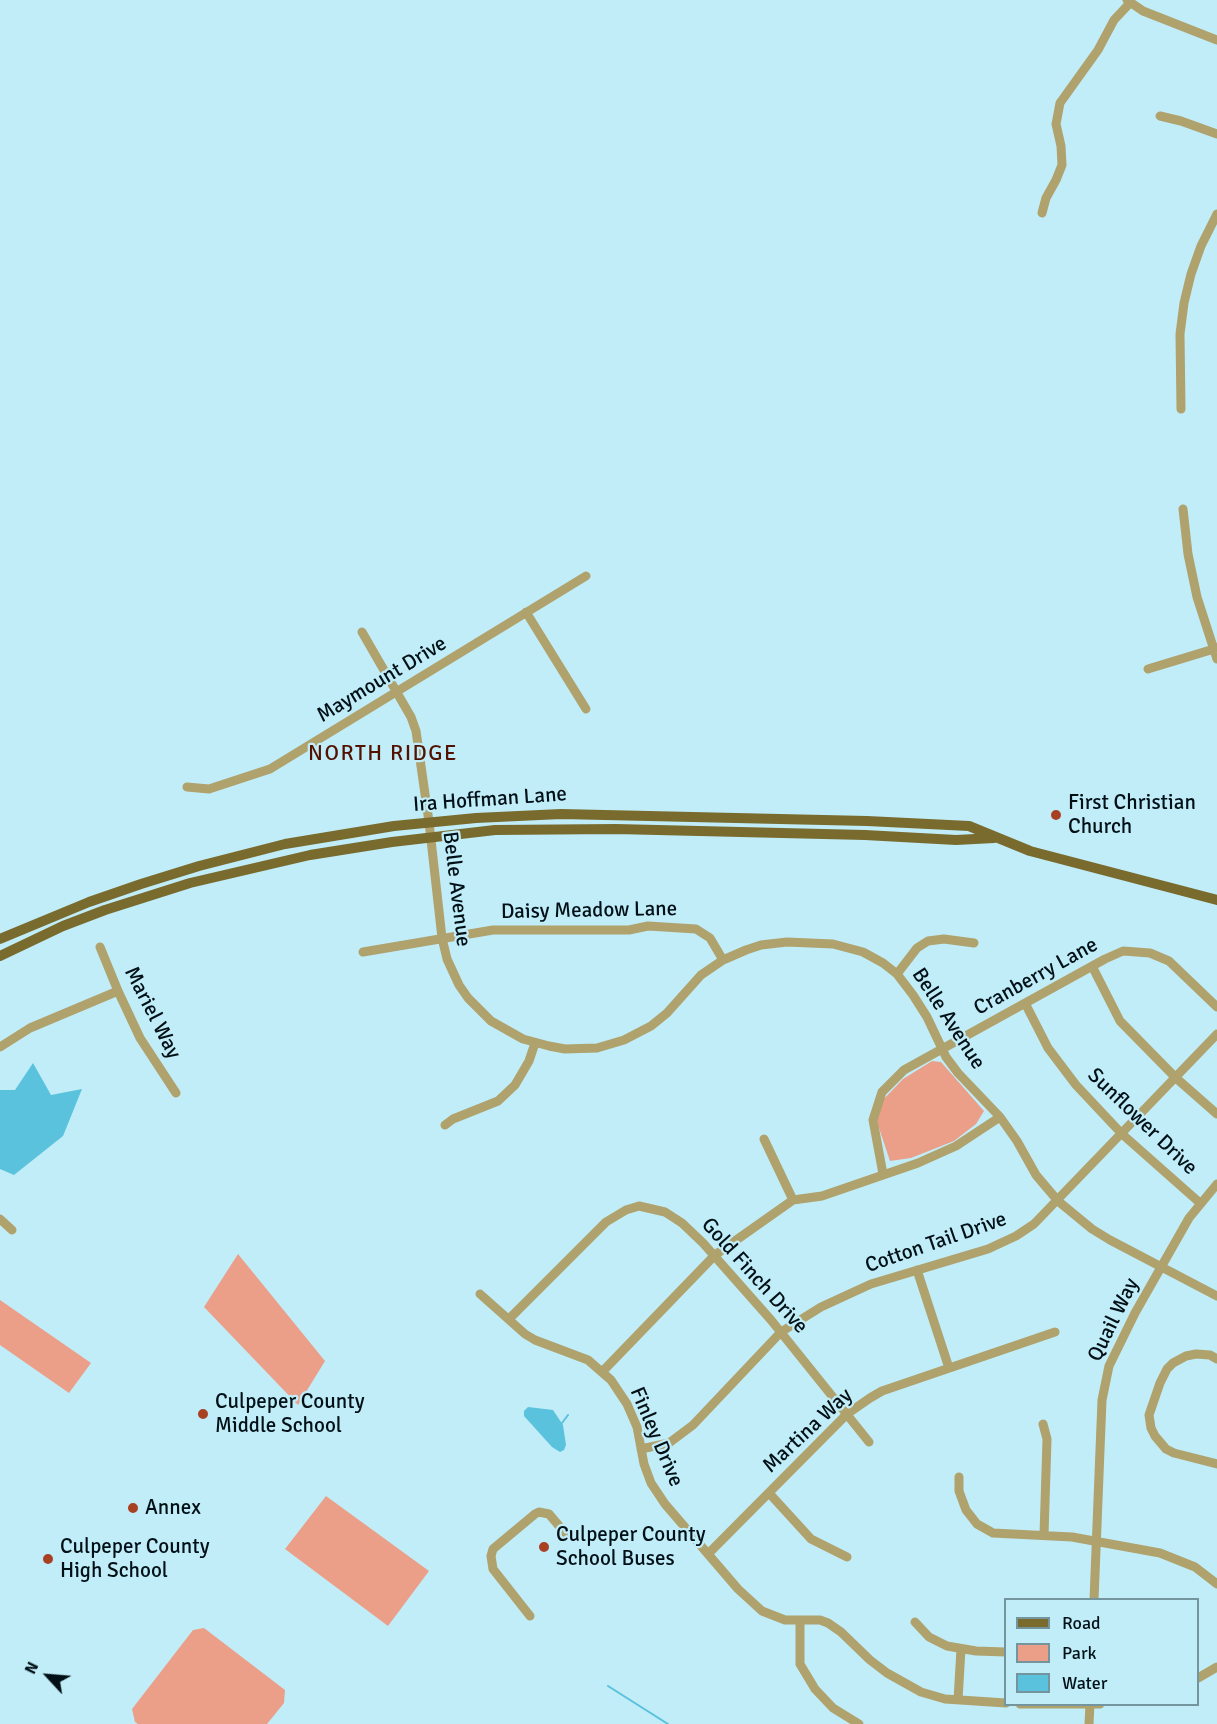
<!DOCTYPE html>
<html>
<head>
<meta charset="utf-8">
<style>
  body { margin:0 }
  #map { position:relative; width:1217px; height:1724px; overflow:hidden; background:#c1edf9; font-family:Signika,sans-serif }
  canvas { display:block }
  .legend { position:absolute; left:1004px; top:1598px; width:195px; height:108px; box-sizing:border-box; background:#c1edf9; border:2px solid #74959e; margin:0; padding:8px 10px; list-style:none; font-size:18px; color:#001016 }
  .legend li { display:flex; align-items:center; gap:12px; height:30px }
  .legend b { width:30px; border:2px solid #74959e }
  .north { position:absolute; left:18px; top:1646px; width:60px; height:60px; -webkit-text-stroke:4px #c1edf9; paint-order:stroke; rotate:296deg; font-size:16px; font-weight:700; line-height:24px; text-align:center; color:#001016 }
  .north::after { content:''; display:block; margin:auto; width:21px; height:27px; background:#001016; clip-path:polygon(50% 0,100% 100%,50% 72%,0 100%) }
</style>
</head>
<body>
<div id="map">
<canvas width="1217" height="1724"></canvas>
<ul class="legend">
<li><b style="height:8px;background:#796b2d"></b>Road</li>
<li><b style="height:16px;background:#eb9f89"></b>Park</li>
<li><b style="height:16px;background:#5ac2dc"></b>Water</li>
</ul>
<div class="north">N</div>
</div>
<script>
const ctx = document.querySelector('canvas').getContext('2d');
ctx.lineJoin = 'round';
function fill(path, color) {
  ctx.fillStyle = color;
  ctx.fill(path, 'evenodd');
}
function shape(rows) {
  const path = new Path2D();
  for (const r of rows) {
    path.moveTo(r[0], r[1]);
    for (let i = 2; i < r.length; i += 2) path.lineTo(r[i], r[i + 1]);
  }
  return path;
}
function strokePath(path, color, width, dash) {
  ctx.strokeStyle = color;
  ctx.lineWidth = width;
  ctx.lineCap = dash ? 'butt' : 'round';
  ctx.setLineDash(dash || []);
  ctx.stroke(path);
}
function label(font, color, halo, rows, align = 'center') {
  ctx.font = font + ' Signika,sans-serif';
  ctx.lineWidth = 4.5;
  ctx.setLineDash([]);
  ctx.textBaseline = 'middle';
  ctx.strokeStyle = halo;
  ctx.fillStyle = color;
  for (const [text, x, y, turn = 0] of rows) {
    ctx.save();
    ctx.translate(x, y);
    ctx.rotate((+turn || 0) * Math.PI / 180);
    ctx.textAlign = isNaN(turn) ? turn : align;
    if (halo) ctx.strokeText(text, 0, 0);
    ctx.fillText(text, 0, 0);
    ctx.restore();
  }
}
fill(shape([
  [932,1061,941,1062,984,1111,976,1124,954,1141,911,1158,890,1161,877,1122,882,1101,903,1079],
  [238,1254,325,1361,298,1405,204,1307],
  [0,1300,91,1363,69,1393,0,1345],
  [326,1496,429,1571,388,1626,285,1549],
  [204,1628,285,1690,284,1703,267,1724,138,1724,135,1722,132,1709,193,1630]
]), '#eb9f89');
fill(shape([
  [33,1063,51,1095,82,1089,63,1136,14,1175,0,1169,0,1090,15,1090],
  [528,1407,553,1410,563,1425,566,1445,564,1450,560,1452,552,1447,524,1416,524,1411]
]), '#5ac2dc');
strokePath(shape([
  [562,1423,568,1415],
  [608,1686,668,1724]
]), '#5ac2dc', 2);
strokePath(shape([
  [1127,0,1143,11,1217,40],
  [1160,116,1181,121,1217,134],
  [1042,213,1046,198,1056,180,1062,165,1061,146,1056,124,1060,103,1098,50,1114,20,1130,3],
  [1181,409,1180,334,1184,303,1191,274,1201,246,1217,214],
  [1183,509,1188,554,1197,597,1217,659],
  [526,612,586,709],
  [362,632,411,717,416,731,429,822,442,938,447,959,459,985,468,998,491,1021,523,1039,549,1046,565,1049,597,1048,624,1040,651,1026,667,1013,701,975,723,960,746,950,761,945,787,942,833,944,863,952,883,963,897,974,913,995,927,1017,946,1057,958,1073,1000,1117,1017,1141,1036,1175,1058,1201,1092,1229,1110,1240,1217,1296],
  [1148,669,1217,648],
  [187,787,209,789,270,769,586,576],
  [100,947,118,991,140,1038,176,1093],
  [363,952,493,930,629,930,648,926,696,929,710,938,723,960],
  [1092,966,1120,1021,1176,1078,1217,1114],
  [897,974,917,948,928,941,944,939,974,943],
  [1025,1003,1048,1048,1076,1085,1122,1134,1200,1203],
  [0,1047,30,1028,118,991],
  [445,1125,453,1119,498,1101,515,1085,529,1061,535,1043],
  [764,1139,793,1200],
  [883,1174,873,1120,882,1092,904,1070,1105,959,1123,951,1150,953,1169,961,1217,1007],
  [0,1219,12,1230],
  [917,1270,949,1368],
  [480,1294,525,1334,535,1340,588,1360,611,1380,627,1404,637,1427,644,1464,651,1483,665,1504,738,1589,762,1611,785,1620,820,1620,828,1623,841,1632,870,1660,887,1673,921,1692,945,1699,1006,1703],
  [509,1319,606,1222,626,1210,639,1206,665,1212,682,1223,703,1243,771,1320,869,1442],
  [1217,1359,1210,1355,1196,1354,1186,1356,1173,1363,1167,1369,1160,1383,1149,1415,1151,1428,1155,1436,1166,1449,1174,1453,1217,1464],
  [602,1372,715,1255,793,1200,822,1196,918,1163,956,1146,1000,1117],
  [1043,1424,1047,1439,1044,1535],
  [641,1449,669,1443,693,1425,781,1332,821,1307,871,1284,988,1249,1016,1236,1034,1224,1217,1034],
  [959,1477,959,1491,966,1510,977,1524,993,1533,1072,1537,1160,1553,1195,1567,1217,1584],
  [769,1493,811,1539,847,1557],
  [708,1554,847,1414,870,1398,882,1391,1055,1332],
  [1094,1600,1102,1400,1109,1366,1135,1313,1189,1218,1217,1184],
  [530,1616,493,1569,491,1556,493,1549,535,1514,539,1512,549,1514,565,1533],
  [800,1620,800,1664,815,1689,833,1708,859,1724],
  [915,1622,929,1637,947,1646,976,1651,1006,1652],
  [1198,1678,1217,1667],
  [958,1700,961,1649],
  [1020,1704,1100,1704],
  [1089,1724,1090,1704]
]), '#afa26d', 9);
strokePath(shape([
  [0,939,89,902,141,884,199,866,285,844,394,826,476,818,561,814,867,821,969,826,1030,851,1217,900],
  [0,956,63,926,105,910,190,883,310,855,392,842,495,830,616,829,865,835,956,840,994,838]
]), '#796b2d', 10);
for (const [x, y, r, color] of [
  [1056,815,6,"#a84022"],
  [203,1414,6,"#a84022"],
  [133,1508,6,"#a84022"],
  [544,1547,6,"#a84022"],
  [48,1559,6,"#a84022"]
]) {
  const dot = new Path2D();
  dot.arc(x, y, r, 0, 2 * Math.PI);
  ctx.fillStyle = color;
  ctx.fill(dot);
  strokePath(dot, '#c1edf9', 2);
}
label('21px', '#001016', '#c1edf9', [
  ["Maymount Drive",382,680,-31],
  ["Ira Hoffman Lane",490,800,-4],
  ["Belle Avenue",456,889,83],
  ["Daisy Meadow Lane",589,911,-1],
  ["Cranberry Lane",1036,977,-29],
  ["Mariel Way",152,1013,63],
  ["Belle Avenue",948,1019,57],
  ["Sunflower Drive",1142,1122,44],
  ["Cotton Tail Drive",936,1243,-19],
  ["Gold Finch Drive",754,1276,48],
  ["Quail Way",1114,1320,-64],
  ["Martina Way",808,1431,-43],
  ["Finley Drive",656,1437,67]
]);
label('21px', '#001016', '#c1edf9', [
  ["First Christian",1068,803],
  ["Church",1068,827],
  ["Culpeper County",215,1402],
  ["Middle School",215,1426],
  ["Annex",145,1508],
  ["Culpeper County",556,1535],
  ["School Buses",556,1559],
  ["Culpeper County",60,1547],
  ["High School",60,1571]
], 'left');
ctx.letterSpacing = '1.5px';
label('22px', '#531200', '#c1edf9', [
  ["NORTH RIDGE",383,754]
]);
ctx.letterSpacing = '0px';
</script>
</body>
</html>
